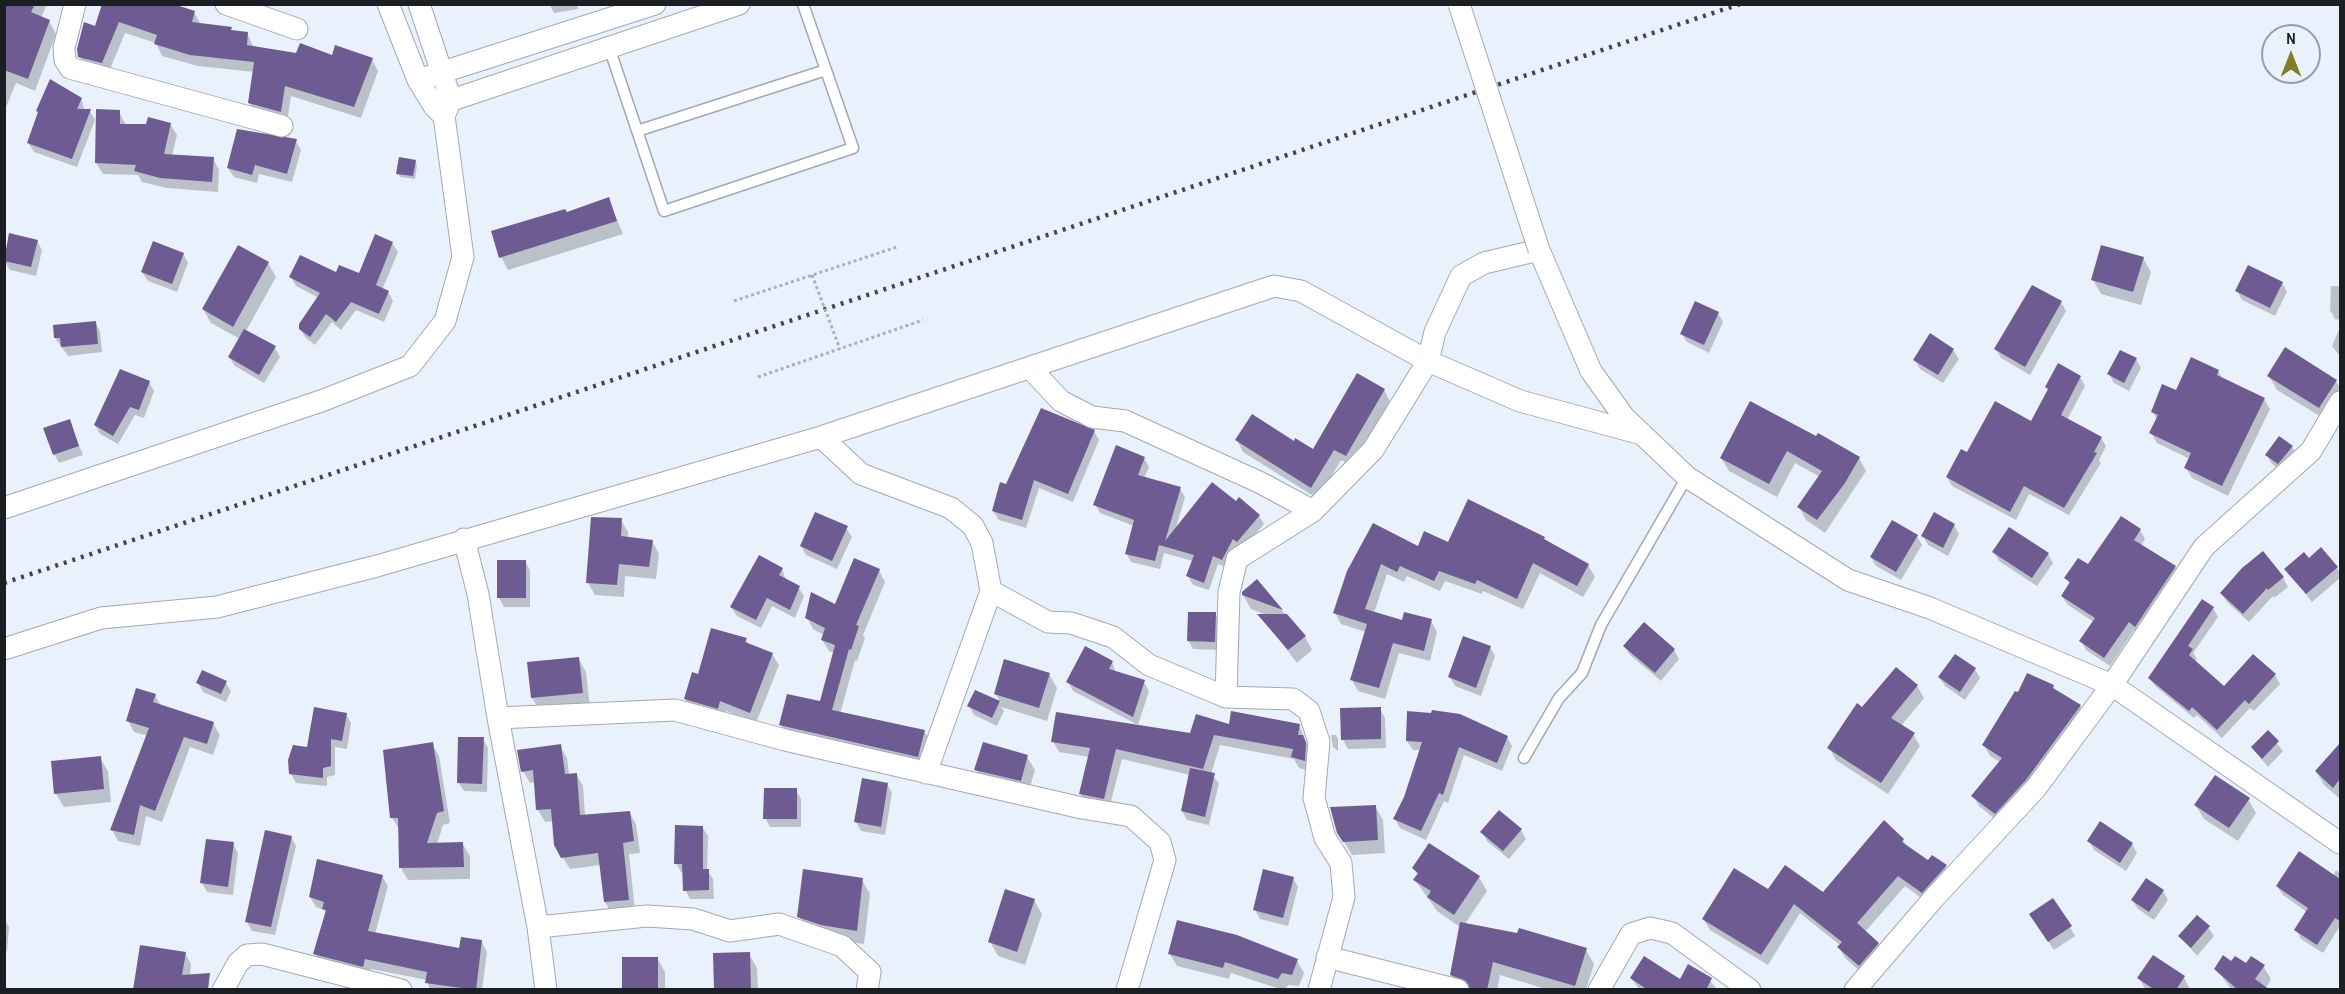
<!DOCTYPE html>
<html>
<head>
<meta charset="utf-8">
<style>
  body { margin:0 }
  #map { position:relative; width:2345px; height:994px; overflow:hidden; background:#e9f2fc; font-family:"Archivo Narrow",sans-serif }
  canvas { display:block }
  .frame { position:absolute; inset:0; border:6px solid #1b1e22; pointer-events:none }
  .north { position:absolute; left:2261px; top:24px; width:60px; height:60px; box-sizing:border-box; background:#e9f2fc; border:2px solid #979da5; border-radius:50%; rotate:0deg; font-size:16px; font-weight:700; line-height:24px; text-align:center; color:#1b1e22 }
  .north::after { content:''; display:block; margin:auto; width:21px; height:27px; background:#837d24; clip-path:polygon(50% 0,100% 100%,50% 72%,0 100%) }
</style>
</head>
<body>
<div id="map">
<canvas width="2345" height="994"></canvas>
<div class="frame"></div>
<div class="north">N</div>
</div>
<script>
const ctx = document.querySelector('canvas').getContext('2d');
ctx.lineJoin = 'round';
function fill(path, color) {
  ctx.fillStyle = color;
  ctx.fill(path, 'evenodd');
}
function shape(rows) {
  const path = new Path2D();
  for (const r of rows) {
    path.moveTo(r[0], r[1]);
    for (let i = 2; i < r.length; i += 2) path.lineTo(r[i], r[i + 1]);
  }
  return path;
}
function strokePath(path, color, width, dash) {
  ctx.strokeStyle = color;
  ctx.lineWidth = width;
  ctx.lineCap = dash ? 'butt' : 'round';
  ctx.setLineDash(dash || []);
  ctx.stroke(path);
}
fill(shape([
  [4,4,47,4,41,18,49,21,56,34,35,91,16,83,4,112],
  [103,4,194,12,201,25,247,33,254,48,297,55,372,60,378,71,361,118,291,96,287,123,256,115,249,103,254,72,198,66,162,56,156,43,125,33,108,74,86,68,80,57,96,28],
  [549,4,577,4,578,9,554,13],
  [81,99,85,111,90,111,95,120,77,167,34,152,28,143],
  [98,111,119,112,126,125,170,124,177,135,172,156,213,159,219,170,218,192,167,188,142,182,138,175,103,174,96,163],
  [296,141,301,150,292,182,259,174,257,183,234,177,228,168],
  [415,161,417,165,415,179,400,177,398,173],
  [608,199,623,234,508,270,501,257,567,214],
  [37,241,42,250,36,276,10,270,5,262,4,268,4,261],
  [392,243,398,252,382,290,388,292,393,301,384,322,356,310,341,330,332,322,315,345,306,338,300,329,319,298,296,286,291,277,360,275],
  [183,254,188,263,177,292,148,281,142,272],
  [2143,258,2151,272,2141,305,2101,294,2093,280],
  [268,263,276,277,246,331,275,348,280,357,264,383,235,366,229,357,240,339,211,323,203,309],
  [2282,283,2287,292,2275,316,2242,300,2237,291],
  [2331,286,2340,286,2340,320,2335,319,2330,310],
  [2061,302,2066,311,2030,375,2001,358,1996,349],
  [1718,313,1723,322,1709,353,1687,342,1682,334],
  [95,322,100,331,102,352,68,356,55,338],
  [2340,327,2340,356,2332,346],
  [1953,350,1959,359,1943,383,1920,369,1915,360],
  [2136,359,2141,368,2129,391,2114,383,2109,374],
  [2218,371,2223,379,2264,399,2270,409,2228,496,2192,478,2186,468,2190,459,2157,443,2151,433,2157,420,2153,412,2176,392],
  [2269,376,2336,381,2340,388,2340,400,2328,421,2277,390],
  [2080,377,2085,386,2067,420,2101,438,2106,446,2099,460,2101,463,2069,515,2029,494,2016,520,1952,486,1947,477,1967,454,2031,423,2049,391,2047,387],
  [149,382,154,391,144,418,135,415,118,444,100,434,95,425],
  [1384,390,1390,401,1352,466,1341,460,1318,499,1243,452,1237,440,1294,443,1313,451],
  [1751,403,1859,458,1866,471,1825,533,1806,520,1799,507,1820,477,1795,463,1777,497,1729,471,1721,458],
  [69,421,83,455,59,463,54,454],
  [1094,431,1099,440,1073,502,1039,488,1026,528,999,520,993,511,1006,486],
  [2292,447,2297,455,2283,472,2272,464,2267,455],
  [1144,458,1149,467,1144,478,1180,489,1185,497,1175,531,1236,503,1259,516,1264,524,1227,568,1218,564,1209,590,1193,585,1188,576,1193,561,1164,553,1160,569,1131,562,1126,553,1134,526,1100,513,1095,504],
  [621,520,628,532,628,539,652,541,659,554,656,579,625,576,624,597,595,595,588,583],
  [1954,525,1959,534,1948,556,1928,545,1923,536],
  [846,528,852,537,837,569,806,555,801,546],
  [2140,530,2145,539,2141,546,2175,567,2180,576,2141,635,2134,630,2110,666,2086,650,2081,641,2094,622,2068,605,2062,596,2070,585,2066,578],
  [1917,536,1922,545,1901,580,1876,566,1871,557],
  [1544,538,1546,543,1588,565,1595,577,1583,597,1540,573,1523,609,1483,591,1482,594,1445,581,1440,591,1407,576,1404,582,1387,574,1374,613,1403,622,1431,621,1437,632,1430,661,1399,653,1385,699,1358,691,1352,680,1366,632,1341,624,1335,613,1349,572,1418,548],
  [1994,552,2048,554,2053,563,2037,586,1999,561],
  [2309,560,2337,568,2340,573,2340,578,2312,602,2286,569],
  [525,561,530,570,530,607,504,607,499,598],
  [782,569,786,580,798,587,804,596,795,618,772,606,761,628,737,616,731,607],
  [879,570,885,582,863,635,865,638,857,661,855,660,840,714,924,731,931,742,924,768,787,736,781,725,821,703,834,653,829,651,822,640,824,635,813,629,807,618,836,606],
  [2283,578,2288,587,2274,598,2273,596,2249,622,2227,602,2221,593],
  [1257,581,1305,637,1312,650,1297,663,1260,615,1267,615,1251,609,1243,595],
  [2213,608,2218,617,2193,653,2197,659,2195,662,2224,688,2253,656,2275,675,2280,684,2254,711,2250,708,2222,738,2197,715,2194,718,2155,686,2150,678],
  [1215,614,1220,623,1219,650,1193,649,1188,640],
  [1644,625,1674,650,1679,659,1661,681,1630,655,1625,647],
  [746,640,749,645,772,654,779,665,756,723,726,711,724,719,692,710,685,699,699,676],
  [1490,647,1495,656,1481,696,1455,686,1450,677],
  [578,658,586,672,590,707,540,711,532,698],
  [1112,662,1116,673,1144,682,1149,691,1138,725,1073,691,1068,682],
  [1897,669,1917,686,1924,698,1901,726,1913,734,1920,746,1888,794,1836,760,1829,748],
  [1975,669,1980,678,1965,700,1945,686,1940,678],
  [1049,674,1057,688,1047,721,1001,707,1004,711,997,726,974,715,969,706,976,692,1001,703,995,693],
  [225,682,231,691,226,702,203,692,198,683],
  [2053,687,2056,692,2080,706,2086,717,2001,824,1979,806,1973,796,2000,762,1990,756,1984,745],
  [155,695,161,706,213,723,220,735,213,755,190,747,162,822,146,816,140,846,118,841,112,830,148,736,134,732,128,721],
  [1380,709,1385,718,1386,748,1348,749,1343,740],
  [346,714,351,723,347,749,335,747,335,775,327,777,327,786,296,783,291,774,308,748],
  [1433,714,1507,737,1512,746,1502,771,1464,755,1448,803,1444,801,1426,840,1400,828,1395,819,1405,798,1421,750,1413,750,1407,741],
  [1299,725,1309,748,1310,771,1299,768,1294,759,1220,745,1211,774,1219,783,1209,825,1187,820,1182,811,1190,775,1122,759,1109,809,1087,804,1080,793,1089,757,1059,752,1053,741,1191,734,1230,726],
  [2268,732,2283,751,2268,767,2252,748],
  [1331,735,1336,735,1338,739,1338,751,1333,747],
  [483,739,488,748,487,792,464,791,458,782],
  [432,744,439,756,450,823,443,825,437,844,462,843,470,856,470,879,408,880,401,868,400,830,392,818],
  [2340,745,2340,799,2324,785,2316,771],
  [560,746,567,758,569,775,576,774,583,786,585,816,629,812,636,824,640,853,629,854,635,911,612,914,605,902,601,865,570,869,555,845,553,821,545,822,538,810,536,782,530,783,523,771],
  [1027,757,1035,770,1028,794,984,784,976,770],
  [100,758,108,771,111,802,64,807,56,794],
  [887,784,892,793,885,835,861,831,856,822],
  [796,790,801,799,801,827,770,827,765,818],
  [2248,799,2256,813,2238,841,2204,819,2196,806],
  [1375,806,1383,820,1385,853,1352,855,1338,832],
  [2100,823,2132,844,2137,853,2126,871,2094,850,2089,841],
  [702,827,708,836,707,870,713,879,714,899,690,899,685,890,684,872,681,872,676,863],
  [1521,830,1526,839,1509,859,1487,841,1482,832],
  [291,837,296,846,275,935,252,931,247,922],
  [1903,840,1908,849,1928,862,1946,867,1952,877,1928,903,1905,886,1865,932,1878,944,1884,954,1865,976,1845,958,1839,947,1841,946,1800,913,1768,965,1710,930,1704,920,1768,891,1823,894],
  [233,844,238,853,233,895,207,892,202,883],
  [1414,868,1479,877,1487,891,1465,924,1586,950,1594,964,1586,990,1549,990,1500,975,1497,990,1459,988,1451,974,1460,927,1437,911,1415,880,1418,876],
  [2336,870,2340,873,2340,926,2323,953,2301,939,2296,930,2307,912,2283,895,2277,886,2333,876],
  [382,876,388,886,375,934,461,950,481,941,487,952,482,990,430,990,427,980,371,969,369,976,321,964,315,954,327,914,324,910,316,907,310,897],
  [1293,878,1298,887,1288,926,1260,919,1255,910],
  [862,880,870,894,864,944,830,939,807,931,799,916],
  [2163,891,2168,900,2154,920,2138,909,2132,900],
  [1034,900,1042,914,1025,965,998,956,990,942],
  [4,919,9,927,7,951,4,951],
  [2036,923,2070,927,2075,936,2054,950],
  [2208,927,2214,936,2197,956,2180,936],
  [185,953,191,964,190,976,135,990],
  [749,954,757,968,758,990,715,990],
  [1170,954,1297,961,1304,973,1299,986,1289,985,1283,990,1231,973,1229,979,1177,966],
  [2153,957,2184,978,2189,987,2187,990,2148,990,2144,987,2139,978],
  [657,958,665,972,665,990,623,990],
  [2232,963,2263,966,2271,979,2265,990,2232,990,2216,969],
  [1705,975,1717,989,1640,990,1631,978,1681,981]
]), '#0003');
fill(shape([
  [4,4,35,4,31,12,50,20,28,79,4,70],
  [102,4,173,4,195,11,192,22,232,27,231,30,248,32,247,45,296,53,300,43,332,55,335,45,373,58,354,107,285,86,281,112,248,103,254,62,190,55,154,44,157,35,119,22,102,63,78,57,77,49,84,22,95,26],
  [50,79,82,98,77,109,91,109,72,159,27,143,38,112,36,111],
  [96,109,120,110,120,124,146,124,148,117,171,123,164,154,214,157,212,182,160,178,134,171,136,165,95,163],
  [237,129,297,139,287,174,255,165,252,175,227,168],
  [399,157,416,160,413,176,396,174],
  [609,197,617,221,499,258,491,231,565,209,567,212],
  [9,233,38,240,31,267,4,261],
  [375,234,393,242,376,285,389,291,379,314,351,302,336,322,326,314,310,337,299,329,299,324,320,293,289,277,300,255,336,272,339,265,359,273],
  [153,241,184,253,172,284,141,272],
  [238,245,269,262,233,327,202,309],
  [2101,245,2144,257,2133,292,2091,280],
  [2248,265,2283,282,2270,308,2235,291],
  [2032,285,2062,301,2025,367,1994,349],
  [1695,301,1719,312,1704,345,1680,334],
  [96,321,98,344,61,347,60,338,54,338,53,325],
  [244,329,276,346,259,375,228,357],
  [1930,333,1954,349,1938,375,1913,360],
  [2285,347,2337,380,2319,408,2267,376],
  [2120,350,2137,358,2124,383,2107,374],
  [2191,357,2219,370,2217,375,2265,398,2222,486,2184,468,2191,453,2149,433,2158,415,2151,412,2162,384,2176,390],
  [2058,363,2081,376,2061,415,2102,437,2094,452,2097,453,2064,508,2024,486,2010,512,1946,477,1961,449,1967,452,1995,401,2031,421,2048,389,2045,387],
  [120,369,150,381,139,410,130,407,113,436,94,425],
  [1357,373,1385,389,1346,456,1334,450,1311,488,1235,440,1252,414,1294,441,1295,438,1313,449],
  [1750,401,1816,436,1818,433,1860,457,1845,483,1817,520,1797,507,1822,471,1787,451,1769,484,1720,458],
  [1041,408,1095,430,1068,494,1034,480,1022,520,992,511,1000,482,1006,484],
  [70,419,79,446,53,455,43,428],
  [2279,436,2293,446,2278,464,2265,455],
  [1116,445,1145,457,1138,475,1181,487,1165,541,1212,482,1236,501,1239,497,1260,515,1237,542,1233,539,1222,560,1213,556,1204,583,1186,576,1194,555,1159,545,1155,561,1125,554,1134,520,1093,505],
  [1468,499,1545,537,1544,539,1589,564,1577,586,1533,563,1517,599,1477,580,1475,584,1439,571,1434,581,1400,566,1397,572,1381,564,1365,609,1402,620,1404,612,1432,619,1424,651,1393,643,1379,688,1350,680,1367,624,1333,613,1347,571,1373,523,1418,546,1424,531,1448,542],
  [815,512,848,526,832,561,800,546],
  [1934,512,1955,524,1943,548,1921,536],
  [2121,516,2141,529,2134,540,2176,566,2135,627,2129,622,2104,658,2079,641,2095,618,2061,596,2070,582,2064,578,2078,558,2088,564],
  [591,517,622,518,621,536,653,540,649,567,619,564,617,585,586,583],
  [1892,520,1918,535,1896,572,1870,557],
  [2009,527,2049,553,2032,578,1992,552],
  [2321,547,2338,567,2306,594,2284,569,2304,552,2309,558],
  [2263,551,2284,577,2268,590,2267,588,2243,614,2220,593,2242,568],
  [759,555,783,568,779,575,800,586,790,610,767,598,756,620,730,607],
  [854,558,880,569,856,625,859,626,851,650,849,649,832,710,925,730,918,757,779,725,787,694,820,701,835,645,821,640,825,628,805,618,811,592,835,604],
  [497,560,526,560,526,598,497,598],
  [1257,579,1283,610,1242,595,1242,592],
  [2202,599,2214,607,2188,646,2193,649,2189,655,2224,686,2253,654,2276,674,2249,704,2245,700,2217,730,2192,707,2189,711,2148,678],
  [1188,612,1216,612,1215,642,1187,641],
  [1257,614,1287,614,1306,636,1288,650],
  [1644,622,1675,649,1655,673,1623,646],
  [711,628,747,638,745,642,773,653,750,713,720,701,718,709,684,699,692,672,698,674],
  [1463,636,1491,646,1476,688,1448,677],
  [1085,646,1113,661,1109,669,1145,680,1133,717,1066,682],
  [1955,654,1976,668,1960,692,1938,677],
  [579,657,583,693,531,698,527,662],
  [1004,659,1050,673,1039,708,994,694],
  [1896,667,1918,685,1891,718,1915,733,1881,783,1827,748,1857,703,1862,707],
  [202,670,227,681,221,694,196,683],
  [2027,673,2054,685,2053,688,2081,705,2026,780,1995,814,1971,796,2002,758,1982,745,2015,691,2018,692],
  [136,688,156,694,153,702,214,722,207,744,184,737,155,811,140,805,134,835,110,830,149,728,126,721],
  [975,690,1000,701,992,718,967,706],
  [314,707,347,713,342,741,331,739,331,766,323,768,323,778,289,774,288,760,293,745,307,747],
  [1381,707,1381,739,1341,740,1340,708],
  [1432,710,1460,714,1508,736,1497,763,1459,747,1443,795,1439,793,1421,831,1393,819,1404,797,1422,742,1406,741,1407,711,1431,713],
  [1231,711,1300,724,1298,735,1303,735,1306,743,1305,761,1291,757,1293,749,1214,735,1203,769,1116,749,1104,799,1079,794,1090,748,1051,742,1056,712,1190,733,1196,714,1229,724],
  [2268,730,2279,741,2262,759,2251,747],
  [458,737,484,737,482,784,457,783],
  [433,742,444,811,437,813,427,843,463,842,464,867,399,868,398,818,390,818,383,750],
  [983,742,1028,755,1021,781,974,770],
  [2340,743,2340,779,2333,788,2315,771],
  [561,744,565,774,577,773,580,815,630,811,634,841,623,843,629,900,604,902,598,853,561,858,554,845,551,809,536,810,533,770,521,772,517,750],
  [101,756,104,789,54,794,51,761],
  [1190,768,1215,773,1205,817,1181,811],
  [2215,775,2250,798,2229,828,2194,805],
  [862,778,888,783,881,827,854,822],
  [764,788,797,788,797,819,763,819],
  [1376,805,1378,840,1343,842,1337,833,1330,807],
  [1499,810,1522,829,1503,851,1480,832],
  [1884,820,1904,839,1902,842,1928,860,1932,855,1947,865,1922,893,1898,876,1857,923,1879,943,1859,966,1837,947,1842,942,1794,904,1761,955,1702,919,1734,868,1768,889,1785,865,1823,892],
  [2100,821,2133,843,2120,863,2087,841],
  [675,825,703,826,703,869,709,869,709,890,683,891,682,864,674,864],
  [265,830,292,836,271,927,245,922],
  [206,839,234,842,228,887,200,883],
  [1429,843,1480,876,1454,915,1427,897,1431,891,1413,880,1418,873,1412,868],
  [2299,851,2340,879,2340,921,2335,918,2317,945,2294,930,2308,908,2276,886],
  [317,859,383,875,368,931,459,948,461,937,482,940,476,990,425,983,427,972,365,959,363,967,313,954,326,910,322,909,324,902,309,897],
  [803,869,863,878,857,931,821,925,797,917],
  [1263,869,1294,877,1283,918,1253,910],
  [2146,878,2164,890,2149,912,2131,900],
  [1005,889,1035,899,1017,952,988,942],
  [2053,898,2072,926,2048,942,2029,914],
  [2197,915,2210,926,2191,948,2178,936],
  [1177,920,1237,935,1298,959,1292,975,1282,973,1278,979,1225,962,1223,968,1168,954],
  [1460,922,1517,933,1519,928,1587,948,1575,986,1493,962,1487,990,1470,989,1466,981,1450,975],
  [140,945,186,952,182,975,210,973,208,990,133,990],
  [750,952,751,990,714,990,713,953],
  [2153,955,2185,976,2176,990,2155,990,2137,978],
  [2223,955,2231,961,2235,956,2246,963,2251,956,2265,965,2255,979,2270,990,2238,990,2214,969],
  [1644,956,1680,979,1688,964,1712,978,1706,990,1648,990,1630,978],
  [622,957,658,957,658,990,622,990]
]), '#6d5b92');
const lane = shape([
  [609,47,664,211,853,148,803,4],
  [637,131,826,70],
  [1524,758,1559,698,1582,673,1601,625,1687,477]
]);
const street = shape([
  [75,4,64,48,65,60,70,68,282,126],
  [226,4,297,29],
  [388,4,418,80,434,106,444,116],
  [418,80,655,4],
  [440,104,739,4],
  [1030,368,1061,401,1092,417,1125,421,1261,483,1313,511],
  [821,437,861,474,951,508,973,526,982,543,991,591,926,773],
  [4,508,324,400,410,366,445,321,463,257,444,116,451,100,419,4],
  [464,539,478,594,498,718,538,927,546,990],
  [991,591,1048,622,1071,623,1113,637,1149,665,1226,697,1293,699,1309,711,1319,742,1314,798,1325,838,1341,863,1344,897,1319,990],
  [4,649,101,618,217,607,377,566,821,437,1274,286,1301,291,1428,361,1520,401,1642,434],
  [1226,697,1229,592,1237,559,1313,511,1373,450,1428,361,1435,332,1461,276,1484,263,1539,250,1591,371,1624,417,1687,477,1848,580,1930,608,2112,685,2340,843],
  [498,718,675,710,785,740,1082,808,1131,816,1160,842,1165,860,1127,990],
  [538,927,647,916,693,919,730,931,779,924,842,946,870,972,867,990],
  [1327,957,1458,990],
  [223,990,238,963,247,955,262,954,401,990],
  [1599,990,1631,934,1650,928,1672,933,1750,990],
  [1855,990,1934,898,2036,788,2112,685,2204,547,2311,451,2340,402]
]);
strokePath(lane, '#a1a9b2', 13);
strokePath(street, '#a1a9b2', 23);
strokePath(shape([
  [734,301,897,247],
  [758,377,923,320]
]), '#a9b0b8', 3, [3, 3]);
strokePath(lane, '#fff', 10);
strokePath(street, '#fff', 21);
strokePath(shape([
  [4,583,1740,4]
]), '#42464b', 4.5, [3, 6]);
const streetBridge = shape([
  [1459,4,1539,250]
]);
strokePath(streetBridge, '#a1a9b2', 23, []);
strokePath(shape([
  [812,275,840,349]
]), '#a9b0b8', 3, [3, 3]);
strokePath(streetBridge, '#fff', 21);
</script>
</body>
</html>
